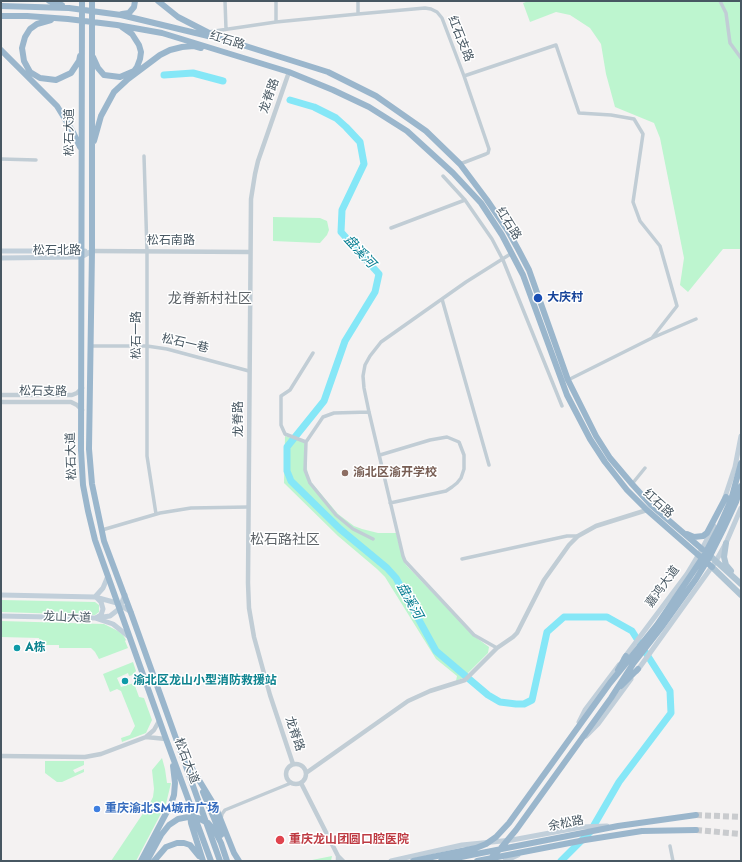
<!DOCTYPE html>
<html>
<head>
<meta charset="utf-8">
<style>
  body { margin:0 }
  #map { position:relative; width:742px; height:862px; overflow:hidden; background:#f4f2f2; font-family:Jost,sans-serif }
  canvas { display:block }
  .frame { position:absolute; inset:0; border:2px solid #475762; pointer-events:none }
</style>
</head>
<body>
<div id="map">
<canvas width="742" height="862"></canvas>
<div class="frame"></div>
</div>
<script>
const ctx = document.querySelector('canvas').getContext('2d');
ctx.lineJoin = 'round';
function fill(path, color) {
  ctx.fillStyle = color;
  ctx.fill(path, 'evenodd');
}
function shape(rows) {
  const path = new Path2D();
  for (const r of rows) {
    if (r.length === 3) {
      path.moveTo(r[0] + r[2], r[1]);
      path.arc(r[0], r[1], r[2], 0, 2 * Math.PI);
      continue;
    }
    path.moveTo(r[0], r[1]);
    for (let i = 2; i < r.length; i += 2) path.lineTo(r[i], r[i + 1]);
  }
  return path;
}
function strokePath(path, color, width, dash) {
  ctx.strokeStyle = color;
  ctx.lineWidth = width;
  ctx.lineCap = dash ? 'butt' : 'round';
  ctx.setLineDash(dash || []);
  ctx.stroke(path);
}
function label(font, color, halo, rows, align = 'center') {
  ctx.font = font + ' Jost,"Noto Sans SC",sans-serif';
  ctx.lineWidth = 3;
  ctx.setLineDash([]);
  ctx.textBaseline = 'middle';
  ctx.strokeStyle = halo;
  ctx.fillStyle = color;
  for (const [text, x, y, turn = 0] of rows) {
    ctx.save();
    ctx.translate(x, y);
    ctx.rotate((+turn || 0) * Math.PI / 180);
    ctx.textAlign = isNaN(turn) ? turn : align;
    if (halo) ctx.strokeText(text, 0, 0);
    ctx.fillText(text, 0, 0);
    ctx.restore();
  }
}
fill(shape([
  [529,1,741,1,741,249,723,249,688,292,680,285,684,258,660,138,654,123,615,107,606,74,601,44,590,28,570,15,556,12,530,22,523,3],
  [273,217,320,218,327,221,329,230,327,235,320,243,273,241],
  [285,436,307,443,307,469,308,476,311,482,338,514,354,526,362,529,378,533,396,533,404,562,407,566,474,636,489,647,488,653,463,678,456,681,457,676,436,659,385,577,377,569,338,536,284,483],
  [1,600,95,602,99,605,99,612,95,615,1,612],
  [1,621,104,624,118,631,123,635,126,640,125,641,128,648,99,659,95,652,91,648,59,648,59,645,40,645,39,638,1,637],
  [133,662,136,671,133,675,129,676,128,673,117,678,121,687,134,683,139,697,144,698,152,720,146,733,122,742,121,738,130,735,135,726,121,691,117,689,110,692,103,674],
  [162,758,165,769,167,783,171,783,166,804,136,861,111,861,150,803,153,797,154,789,152,770],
  [45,761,84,761,84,765,73,770,75,773,84,769,84,772,62,782,57,782,45,773],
  [332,856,331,861,307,861]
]), '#bdf5cf');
strokePath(shape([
  [164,75,193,73,223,81],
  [290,100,314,107,336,118,346,127,360,142,364,164,342,210,341,232,379,274,375,292,345,341,324,401,287,447,287,471,291,481,340,529,387,568,396,578,436,651,488,695,500,702,516,704,524,704,532,700,547,632,564,617,607,617,632,631,670,691,671,713,619,782,590,832,561,861]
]), '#85e7f7', 7);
strokePath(shape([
  [696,815,741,817],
  [696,830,741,834]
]), '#c9cbce', 6, [6, 3]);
strokePath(shape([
  [225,1,226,29],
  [276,1,276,22],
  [720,1,726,13,730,43,741,58],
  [358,14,358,1],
  [208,32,276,22,358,14,425,8,431,9,437,12,442,18,464,76,489,149,488,153,486,154,460,164],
  [464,76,556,45,579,113,611,115,634,119,643,134,633,202,640,221,660,246,677,306,652,338],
  [144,156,147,251,147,456,156,514],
  [1,159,36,160],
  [443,176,465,200,492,239,503,260,562,406],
  [391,228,465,200],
  [442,299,489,465],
  [90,346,147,346,167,349,249,371],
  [568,380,652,338,696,319],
  [369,412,334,413,323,417,306,442,305,470,310,483,336,515,353,529,373,539],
  [306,442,285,434,281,425,281,396,290,390,313,353],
  [380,455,430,440,447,437,459,442,464,455,464,469,461,478,457,483,452,487,446,491,390,503],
  [632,484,645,468],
  [102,530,160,513,191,508,248,507],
  [462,559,567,536,578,536],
  [497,648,474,635,405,561,403,556,369,412,364,388,363,376,365,365,370,356,381,342,466,282,512,253],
  [221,819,222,814,225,810,291,783],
  [670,846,673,861]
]), '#c1cdd5', 3.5);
strokePath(shape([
  [289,72,258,161,255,174,251,199,248,583,249,608,254,637,270,695,293,764],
  [92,251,250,252],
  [1,395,72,395,77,393,82,388],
  [1,402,71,402,77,405,82,410],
  [146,737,154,730,159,721],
  [1,756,85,757,101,754,146,737,166,739],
  [296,774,10],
  [306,773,408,701,430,691,465,680,497,648,513,637,517,633,544,580,569,545,578,536,596,526,647,510],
  [301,783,338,856],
  [338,861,338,856,343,861]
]), '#c1cdd5', 4.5);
strokePath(shape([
  [1,251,85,251],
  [1,258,81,257,92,251],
  [724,500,735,467,741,436],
  [1,595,95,597,103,588,108,576],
  [95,597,117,603,131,612],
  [96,597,101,602,103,609,101,615,96,618],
  [1,616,95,618,113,624,128,636],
  [96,618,110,616,119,609,125,595],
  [624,658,687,574,702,549,714,526],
  [637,671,716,561,726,543,741,508],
  [579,722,585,710,619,665],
  [586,736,598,724,631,679],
  [391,861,462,845,512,840,582,827,607,826],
  [505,861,518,855]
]), '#c1cfda', 5);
strokePath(shape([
  [726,543,724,557,726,565,731,571],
  [707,553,741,584],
  [712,567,741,595]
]), '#afc4d3', 6);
strokePath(shape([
  [49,1,62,5],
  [82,1,81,450,83,485,88,511,95,540,166,739,211,861],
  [92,1,92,251,89,449,92,484,104,541,131,613,220,861],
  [158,1,178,17,211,34],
  [1,6,69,8,121,15,233,42,328,72,376,96,426,131,460,164,487,200,508,231,518,249,529,270,568,380,596,436,610,458,632,484,651,505,702,549],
  [122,14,129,13,134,7,135,1],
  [1,16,27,16,68,19,117,25,162,33,289,72,333,90,369,107,407,131,453,173,481,203,502,235,523,275,567,395,590,439,605,462,627,490,647,510,712,567],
  [51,20,37,24,30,29,25,37,22,48,24,61,30,72,40,78,56,80,71,73,79,61,80,56],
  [1,50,57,106,73,132,80,147],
  [93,57,98,68,104,75,120,77,134,71,137,67,140,59,141,52,139,45,132,34,122,27],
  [94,141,101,116,114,92,128,79,160,55,170,50,182,47,194,46,201,48],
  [687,534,694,537,703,536,707,533,726,497],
  [618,670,626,656],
  [621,686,638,669],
  [188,762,216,808,234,853,239,861],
  [203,792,221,835],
  [190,814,191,823,203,861],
  [141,861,171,804,174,795,175,783,173,766],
  [147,861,161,835,169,825,178,819,188,817,198,818,208,823,215,831,221,843,227,861],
  [154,861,166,847,177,843,184,843,190,845,199,856],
  [413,861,476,848,486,844,496,837,509,823,610,683,657,625,691,575,705,554,719,527,731,500,741,463],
  [441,861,618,826,696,815],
  [477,861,585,840,642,831,696,830],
  [488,861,501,848,516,830,611,698,633,664,661,628,696,579,709,558,723,530,736,502,741,486]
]), '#9ab6cc', 6);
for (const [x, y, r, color] of [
  [538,298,5,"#1a4fb4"],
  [345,473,4,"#8d6e63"],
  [17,648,4,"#0f9aa8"],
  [125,681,4,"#0f9aa8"],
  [97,809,4,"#3f7fe0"],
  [280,840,5,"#e0444e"]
]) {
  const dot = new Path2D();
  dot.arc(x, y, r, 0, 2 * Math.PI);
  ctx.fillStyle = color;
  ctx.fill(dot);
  strokePath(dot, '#fff', 1.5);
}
label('12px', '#475762', '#fff', [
  ["红石支路",460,39,68],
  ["红石路",227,41,17],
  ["龙脊路",270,96,-71],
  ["松石大道",70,132,-90],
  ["红石路",508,224,58],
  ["松石南路",171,241],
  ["松石北路",57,251],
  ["松石一路",137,335,-90],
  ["松石一巷",185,344,13],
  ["松石支路",43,392,1],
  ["龙脊路",239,419,-90],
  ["松石大道",72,456,-92],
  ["红石路",658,504,42],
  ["嘉鸿大道",663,587,-54],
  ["龙山大道",67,618,2],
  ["龙脊路",294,734,71],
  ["松石大道",186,761,69],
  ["余松路",566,824,-11]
]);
label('bold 12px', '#164399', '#fff', [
  ["大庆村",547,298]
], 'left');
label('bold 12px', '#785e54', '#fff', [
  ["渝北区渝开学校",353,473]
], 'left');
label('bold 12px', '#0d838f', '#fff', [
  ["A栋",25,648],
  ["渝北区龙山小型消防救援站",133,681]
], 'left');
label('bold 12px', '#366cbe', '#fff', [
  ["重庆渝北SM城市广场",105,809]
], 'left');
label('bold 12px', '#be3a42', '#fff', [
  ["重庆龙山团圆口腔医院",289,840]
], 'left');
label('italic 13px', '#047d91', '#fff', [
  ["盘溪河",359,252,47],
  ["盘溪河",409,601,61]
]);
label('14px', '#5d6368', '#fff', [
  ["龙脊新村社区",210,300],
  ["松石路社区",285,541]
]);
</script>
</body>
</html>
